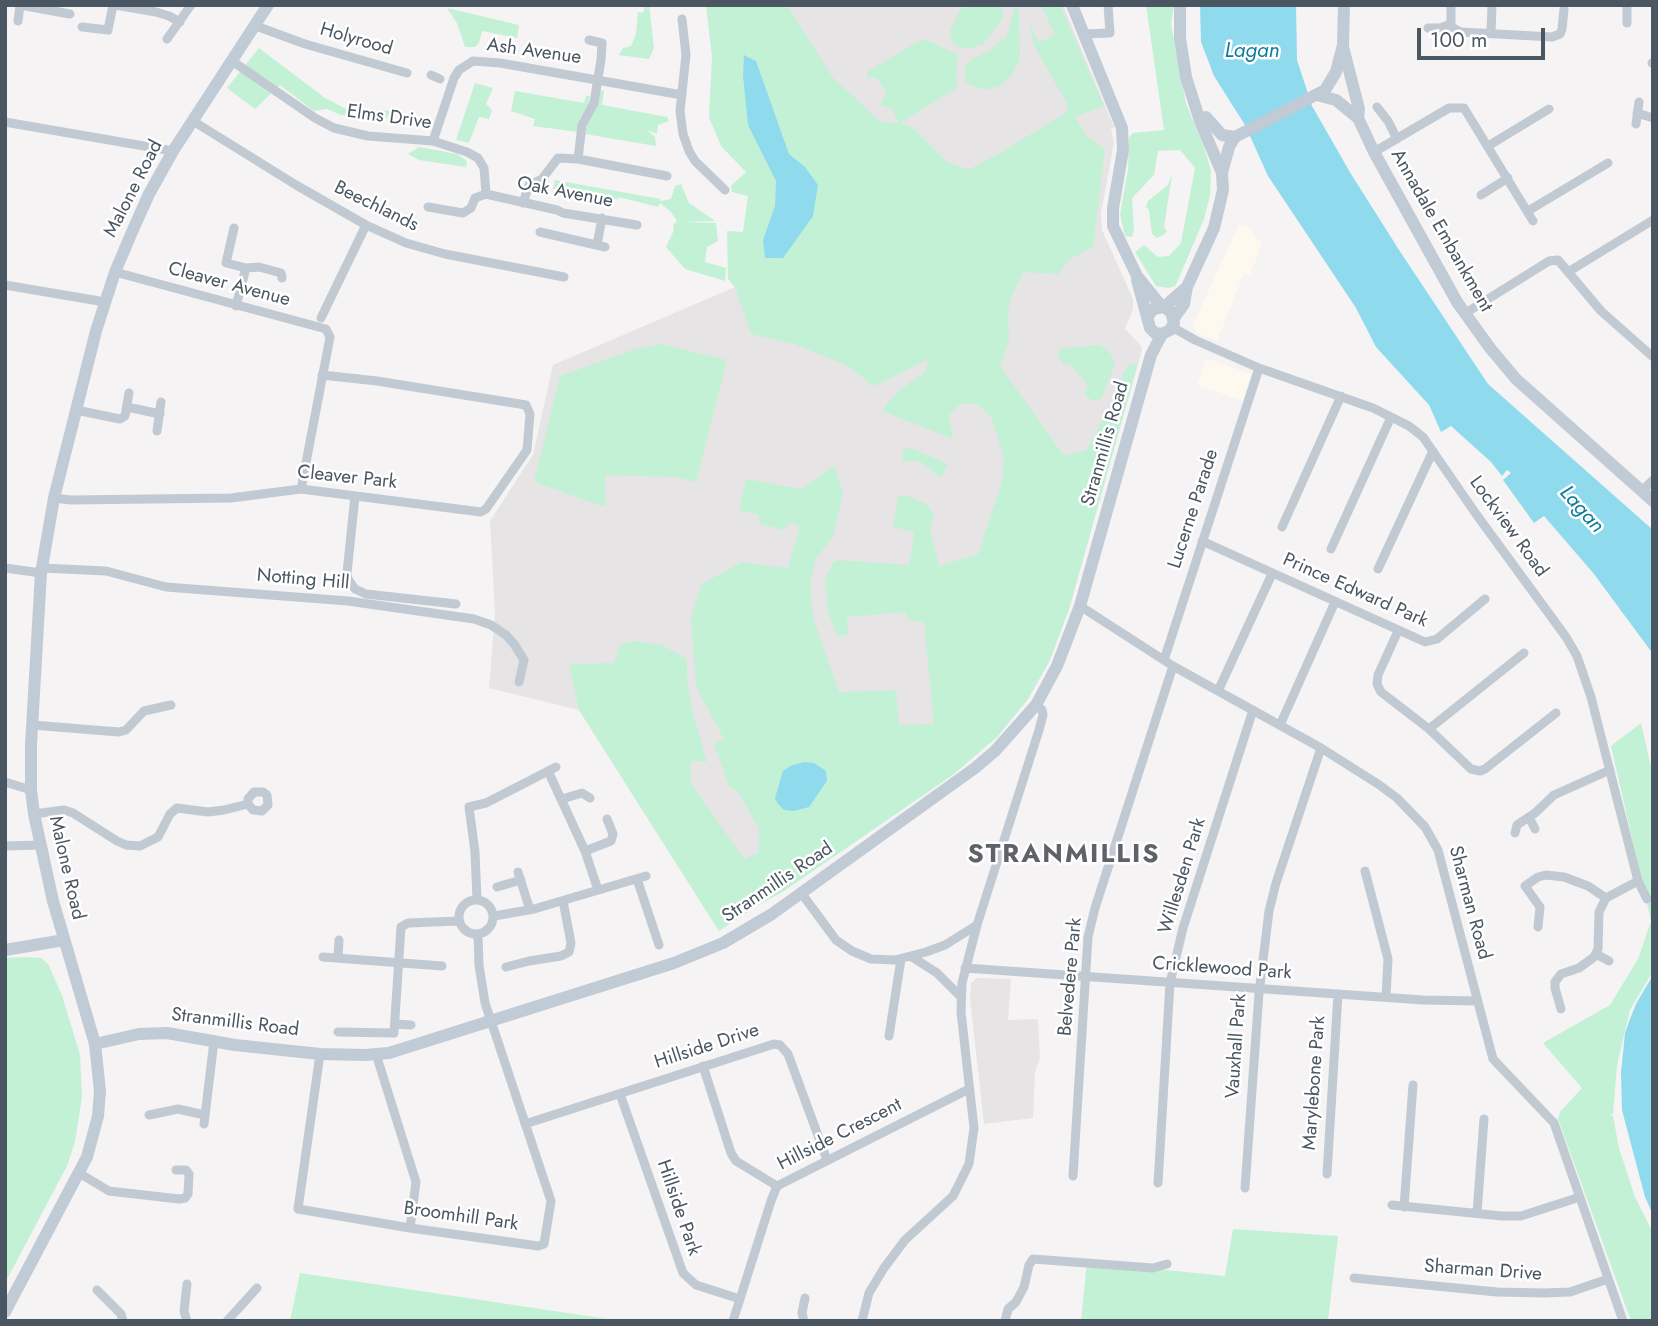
<!DOCTYPE html>
<html>
<head>
<meta charset="utf-8">
<style>
  body { margin:0 }
  #map { position:relative; width:1658px; height:1326px; overflow:hidden; background:#f5f3f3; font-family:Jost,sans-serif }
  canvas { display:block }
  .frame { position:absolute; inset:0; border:7px solid #4a5661; pointer-events:none }
  .scale { position:absolute; left:1417px; top:28px; width:128px; height:32px; box-sizing:border-box; border:4px solid #4a5661; border-top:0; padding-left:9px; font-size:21px; line-height:24px; white-space:nowrap; color:#4a5661; -webkit-text-stroke:5px #fff; paint-order:stroke }
</style>
</head>
<body>
<div id="map">
<canvas width="1658" height="1326"></canvas>
<div class="frame"></div>
<div class="scale">100 m</div>
</div>
<script>
const ctx = document.querySelector('canvas').getContext('2d');
ctx.lineJoin = 'round';
function fill(path, color) {
  ctx.fillStyle = color;
  ctx.fill(path, 'evenodd');
}
function shape(rows) {
  const path = new Path2D();
  for (const r of rows) {
    if (r.length === 3) {
      path.moveTo(r[0] + r[2], r[1]);
      path.arc(r[0], r[1], r[2], 0, 2 * Math.PI);
      continue;
    }
    path.moveTo(r[0], r[1]);
    for (let i = 2; i < r.length; i += 2) path.lineTo(r[i], r[i + 1]);
  }
  return path;
}
function strokePath(path, color, width, dash) {
  ctx.strokeStyle = color;
  ctx.lineWidth = width;
  ctx.lineCap = dash ? 'butt' : 'round';
  ctx.setLineDash(dash || []);
  ctx.stroke(path);
}
function label(font, color, halo, rows, align = 'center') {
  ctx.font = font + ' Jost,sans-serif';
  ctx.lineWidth = 5;
  ctx.setLineDash([]);
  ctx.textBaseline = 'middle';
  ctx.strokeStyle = halo;
  ctx.fillStyle = color;
  for (const [text, x, y, turn = 0] of rows) {
    ctx.save();
    ctx.translate(x, y);
    ctx.rotate((+turn || 0) * Math.PI / 180);
    ctx.textAlign = isNaN(turn) ? turn : align;
    if (halo) ctx.strokeText(text, 0, 0);
    ctx.fillText(text, 0, 0);
    ctx.restore();
  }
}
fill(shape([
  [1239,224,1253,229,1253,234,1262,244,1250,275,1244,273,1217,341,1195,332,1193,325],
  [1206,358,1251,374,1243,401,1197,385]
]), '#fdf9ef');
fill(shape([
  [710,5,1063,5,1114,127,1111,129,1114,143,1101,213,1102,230,1133,299,1133,309,1125,329,1141,346,1142,350,1069,609,1050,660,1028,699,997,737,954,774,719,931,579,710,489,688,495,613,490,521,533,455,553,365,735,287,766,206],
  [977,978,1011,979,1008,1020,1038,1019,1040,1057,1035,1073,1033,1118,984,1124,970,999,971,983]
]), '#e6e4e5');
fill(shape([
  [645,5,649,5,654,48,649,59,619,55,623,48,631,46,636,34,638,12,643,13],
  [706,5,787,5,833,78,881,122,899,123,892,109,880,105,886,94,883,87,876,77,867,79,867,72,919,41,925,40,933,43,958,55,956,76,958,87,900,123,912,127,947,162,968,170,1002,152,1067,112,1068,105,1035,47,1028,22,1039,42,1055,35,1041,5,1060,5,1104,106,1075,117,1087,136,1105,149,1093,247,1068,260,1059,274,1023,272,1010,300,1008,314,1009,341,1000,366,1064,456,1087,450,1109,408,1127,366,1138,363,1069,609,1050,660,1028,699,997,737,954,774,784,891,753,908,719,931,579,710,569,664,614,663,620,644,635,641,662,645,687,659,687,678,692,710,707,762,691,761,690,782,744,859,758,853,759,829,739,793,729,786,714,744,724,739,696,686,691,617,702,584,742,562,788,568,800,526,791,523,782,530,759,523,759,515,739,510,746,479,802,489,834,466,843,494,833,537,816,558,810,584,813,617,839,692,896,690,899,725,934,724,924,622,910,621,905,612,847,617,848,634,837,636,827,609,825,580,833,562,839,560,909,565,914,532,893,527,898,496,908,496,927,504,934,515,930,530,939,566,978,554,1001,485,1004,458,991,417,977,404,960,404,949,415,953,439,882,411,897,392,925,372,929,359,874,386,846,365,794,344,751,334,735,287,728,279,727,231,743,232,748,196,732,192,731,186,746,172,721,146,709,117,712,57],
  [745,55,756,61,789,154,805,167,763,240,775,206,776,181,767,161,743,75],
  [967,5,1003,5,1003,15,1002,20,983,44,970,48,961,48,954,45,951,38,950,31,960,10],
  [1014,5,1019,5,1020,59,1011,76,1000,86,984,90,964,82,966,65,974,58,990,50,1006,37,1014,12],
  [1146,5,1174,5,1171,24,1186,104,1204,146,1211,171,1210,195,1204,219,1178,280,1175,286,1168,288,1156,286,1135,252,1144,245,1158,257,1169,256,1181,243,1195,168,1180,150,1158,151,1154,175,1132,198,1134,229,1132,237,1125,236,1120,214,1128,170,1129,138,1133,133,1164,130],
  [447,8,519,25,517,38,482,31,479,43,475,47,465,47,457,23],
  [259,48,325,98,346,109,392,111,386,118,341,115,327,109,314,111,280,85,255,109,227,88],
  [475,83,493,88,486,104,492,110,489,119,479,117,469,143,456,140],
  [600,90,604,91,602,105,667,117,669,121,658,125,657,134,646,129,655,137,656,146,585,134,588,121,598,104],
  [515,91,584,103,586,96,590,96,589,103,580,118,578,132,533,126,535,119,511,111],
  [419,147,457,154,467,161,466,167,419,160,408,154],
  [1172,175,1164,227,1167,231,1165,234,1157,238,1152,234,1149,210,1146,207,1148,201,1168,185],
  [555,180,660,199,660,201,671,199,675,186,681,184,689,203,715,221,682,222,716,223,718,241,707,247,705,262,726,268,725,281,685,269,666,247,674,230,673,225,677,221,671,212,660,203,658,207,619,197,618,199,604,197,604,199,553,189],
  [661,344,727,360,696,482,676,477,605,475,605,507,534,482,560,376,635,349],
  [1099,345,1109,352,1114,360,1114,367,1101,399,1093,401,1085,395,1087,384,1071,365,1063,364,1058,356,1060,349,1063,348],
  [904,448,913,449,948,464,941,478,920,461,902,461],
  [1641,723,1653,776,1653,971,1630,1010,1617,1065,1613,1114,1609,1114,1613,1116,1619,1148,1635,1197,1653,1233,1653,1321,1631,1321,1558,1119,1560,1112,1582,1088,1543,1043,1610,1005,1638,959,1651,921,1611,746],
  [28,957,41,958,48,964,62,995,80,1055,82,1097,75,1142,67,1166,5,1283,5,958],
  [1233,1229,1338,1236,1328,1321,1081,1321,1087,1262,1225,1276],
  [300,1273,621,1321,290,1321]
]), '#c3f1d5');
fill(shape([
  [1200,5,1296,5,1297,60,1312,106,1351,174,1401,253,1488,384,1653,530,1653,654,1594,574,1544,516,1534,523,1503,480,1511,473,1507,470,1502,476,1491,462,1451,426,1441,432,1429,405,1376,347,1356,308,1268,176,1245,125,1214,76,1201,42],
  [744,55,756,61,789,154,805,167,818,185,813,216,783,258,765,258,763,240,775,206,776,181,748,125,743,75],
  [804,762,814,763,826,771,827,781,809,807,794,811,784,810,778,804,775,798,783,771,790,766],
  [1653,975,1653,1215,1645,1197,1622,1110,1621,1073,1625,1033,1630,1019,1636,1004]
]), '#90daee');
strokePath(shape([
  [115,5,156,12,169,16,180,22],
  [1451,5,1451,24,1453,28,1461,32,1552,37,1560,34,1562,29,1564,9],
  [682,19,686,55,680,111,683,134,689,151,695,161,725,190],
  [18,21,20,5,70,14],
  [1627,23,1627,5],
  [256,26,305,44,407,73],
  [82,27,108,30,113,5],
  [1428,28,1440,28,1451,24],
  [1491,33,1492,5],
  [1084,34,1110,33,1108,5],
  [167,39,191,5],
  [232,61,315,118,334,128,368,136,433,141,467,152,478,158,484,168,486,194],
  [1652,63,1653,63],
  [431,75,440,79],
  [1377,107,1388,121,1397,139],
  [1637,113,1653,118],
  [193,121,296,185,366,225,406,243,445,254,564,277],
  [5,122,173,151],
  [1636,124,1639,102],
  [433,141,454,78,459,70,473,61,500,63,682,95],
  [1488,146,1549,109],
  [1374,152,1449,108,1464,108,1533,221],
  [578,159,582,125,594,103,601,60,602,43,589,40],
  [486,194,557,210,563,213,637,225],
  [1481,195,1508,178],
  [523,203,529,185,542,179,558,158,578,159,667,176],
  [428,207,463,213,471,208,475,198,486,194],
  [1528,211,1608,163],
  [234,228,226,263,246,268,259,267,281,273,282,278],
  [540,232,605,247],
  [597,245,602,218],
  [115,272,326,329,330,337,301,489],
  [1568,272,1653,220],
  [5,285,105,302],
  [236,306,246,268],
  [1464,314,1549,261,1558,260,1601,311,1653,357],
  [321,318,366,225],
  [1172,327,1195,340,1259,368,1373,408,1409,426,1423,437,1476,514,1566,637,1577,656,1591,697,1638,881,1647,899],
  [127,407,160,414],
  [76,410,120,419,125,416,129,393],
  [157,431,161,402],
  [1642,491,1653,480],
  [355,496,347,573,348,579,355,589,366,594,456,604],
  [54,498,71,500,231,498,301,489,481,512,486,509,527,450,530,414,526,405,377,381,322,375],
  [1282,527,1341,396],
  [1202,541,1425,642,1437,639,1485,599],
  [1331,549,1391,417],
  [5,568,41,573],
  [42,568,106,571,166,587,348,601,474,619,491,625,506,635,514,644,524,660,519,682],
  [1378,569,1433,451],
  [1080,606,1173,666,1321,748,1378,784,1397,798,1425,827,1438,850,1493,1059,1554,1123,1623,1321],
  [1398,631,1378,675,1377,684,1381,692,1429,729,1471,769,1480,771,1485,769,1556,713],
  [1164,660,1259,368],
  [1218,691,1272,574],
  [32,725,119,732,126,730,144,711,171,705],
  [1280,725,1335,602],
  [1429,729,1524,653],
  [548,771,585,851,598,890],
  [5,782,31,790],
  [562,799,582,793,590,798],
  [34,814,64,810,73,813,117,841,126,845,140,846,158,837,170,814,177,808,208,812,224,810,248,804,248,799,254,792,263,792,267,795,268,805,262,811,253,810,248,804],
  [1529,817,1535,829],
  [1515,833,1517,825,1535,813,1554,795,1610,770],
  [5,846,40,845],
  [585,851,611,841,613,834,607,819],
  [1365,871,1388,959,1386,997],
  [518,872,530,910],
  [637,879,659,945],
  [497,887,521,880],
  [802,894,836,940,852,951,871,959,895,960,926,952,945,945,977,925],
  [476,917,17],
  [477,900,475,852,469,807,486,803,556,767],
  [494,916,534,909,646,876],
  [1538,927,1540,907,1525,886,1538,877,1546,875,1564,877,1588,886,1606,898],
  [1596,954,1609,961],
  [323,957,442,966],
  [912,957,937,973,960,996],
  [338,958,339,940],
  [506,967,529,961,561,956,569,952,571,943,563,901],
  [965,968,1423,1000,1477,1001],
  [1561,1009,1555,988,1555,982,1561,974,1579,968,1594,957,1598,949,1599,912,1606,898,1638,881],
  [395,1024,411,1025],
  [338,1032,394,1033,401,927,408,923,459,921],
  [889,1036,901,959],
  [320,1054,298,1209,410,1228,538,1246,544,1244,551,1201,485,1003,479,965,478,935],
  [376,1054,416,1182,410,1228],
  [703,1066,731,1153,736,1161,777,1186],
  [620,1094,683,1273,696,1285,740,1299],
  [149,1115,178,1109,205,1115],
  [204,1124,214,1041],
  [525,1124,774,1044,780,1045,788,1054,827,1160],
  [79,1173,109,1191,179,1199,185,1198,188,1194,189,1174,186,1170,176,1170],
  [1327,1174,1338,994],
  [1073,1176,1088,937,1095,908,1173,666],
  [1158,1183,1170,983,1183,928,1253,710],
  [1245,1188,1259,993,1269,911,1276,883,1321,748],
  [1392,1205,1502,1216,1521,1216,1580,1197],
  [1404,1207,1413,1085],
  [1477,1213,1484,1119],
  [1354,1278,1497,1292,1543,1293,1570,1292,1608,1279],
  [97,1290,121,1314,123,1321],
  [187,1321,184,1311,187,1284],
  [227,1321,257,1288],
  [733,1321,771,1201,777,1186,969,1089],
  [804,1321,802,1313,805,1298],
  [862,1321,869,1293,884,1268,905,1240,953,1196,969,1164,974,1128,961,1012,962,983,977,925,1039,730,1043,715,1042,710,1036,705],
  [1005,1321,1008,1309,1016,1302,1024,1287,1029,1265,1033,1259,1153,1268,1167,1264]
]), '#c1cad2', 9);
strokePath(shape([
  [1072,5,1122,128,1123,150,1113,208,1113,226,1137,276,1162,307],
  [1343,47,1359,109,1358,118],
  [1317,95,1336,100,1358,118,1374,152,1457,302,1490,348,1516,379,1653,501],
  [1206,117,1222,135,1235,137],
  [1235,137,1325,90,1336,72,1343,45,1344,5],
  [1222,173,1229,147,1235,137],
  [1137,280,1150,328,1155,333,1162,334,1170,330,1174,323,1171,312,1164,307,1153,309,1148,316],
  [1164,307,1187,287],
  [1174,318,1184,304,1187,287,1214,228,1223,190,1222,173,1200,121,1186,77,1180,38,1180,5],
  [5,950,64,940],
  [95,1044,139,1034,167,1033,235,1045,320,1054,365,1055,389,1053,674,963,723,943,772,914,975,768,995,751,1036,705,1057,666,1080,606,1151,355,1162,334],
  [5,1312,87,1157,98,1116,100,1091,95,1044,53,901,34,814,31,790,31,745,41,573,54,498,96,331,115,272,132,232,149,194,173,151,268,5]
]), '#c1cbd6', 12);
label('19px', '#4a5661', '#fff', [
  ["Holyrood",356,40,16],
  ["Ash Avenue",534,52,8],
  ["Elms Drive",389,118,8],
  ["Malone Road",134,189,-63],
  ["Oak Avenue",565,193,11],
  ["Beechlands",376,207,26],
  ["Annadale Embankment",1441,231,60],
  ["Cleaver Avenue",229,285,15],
  ["Stranmillis Road",1106,444,-74],
  ["Cleaver Park",347,478,6],
  ["Lucerne Parade",1194,509,-72],
  ["Lockview Road",1508,527,54],
  ["Notting Hill",303,580,5],
  ["Prince Edward Park",1355,591,24],
  ["Malone Road",66,868,77],
  ["Willesden Park",1183,876,-73],
  ["Stranmillis Road",778,883,-34],
  ["Sharman Road",1469,903,75],
  ["Cricklewood Park",1222,969,4],
  ["Belvedere Park",1071,977,-85],
  ["Stranmillis Road",235,1023,7],
  ["Vauxhall Park",1237,1046,-86],
  ["Hillside Drive",707,1047,-18],
  ["Marylebone Park",1315,1083,-86],
  ["Hillside Crescent",840,1135,-27],
  ["Hillside Park",678,1208,71],
  ["Broomhill Park",461,1217,8],
  ["Sharman Drive",1483,1271,4]
]);
label('italic 21px', '#0c7c9b', '#fff', [
  ["Lagan",1252,52],
  ["Lagan",1581,510,48]
]);
ctx.letterSpacing = '2px';
label('bold 26px', '#5f6368', '#fff', [
  ["STRANMILLIS",1064,856]
]);
ctx.letterSpacing = '0px';
</script>
</body>
</html>
